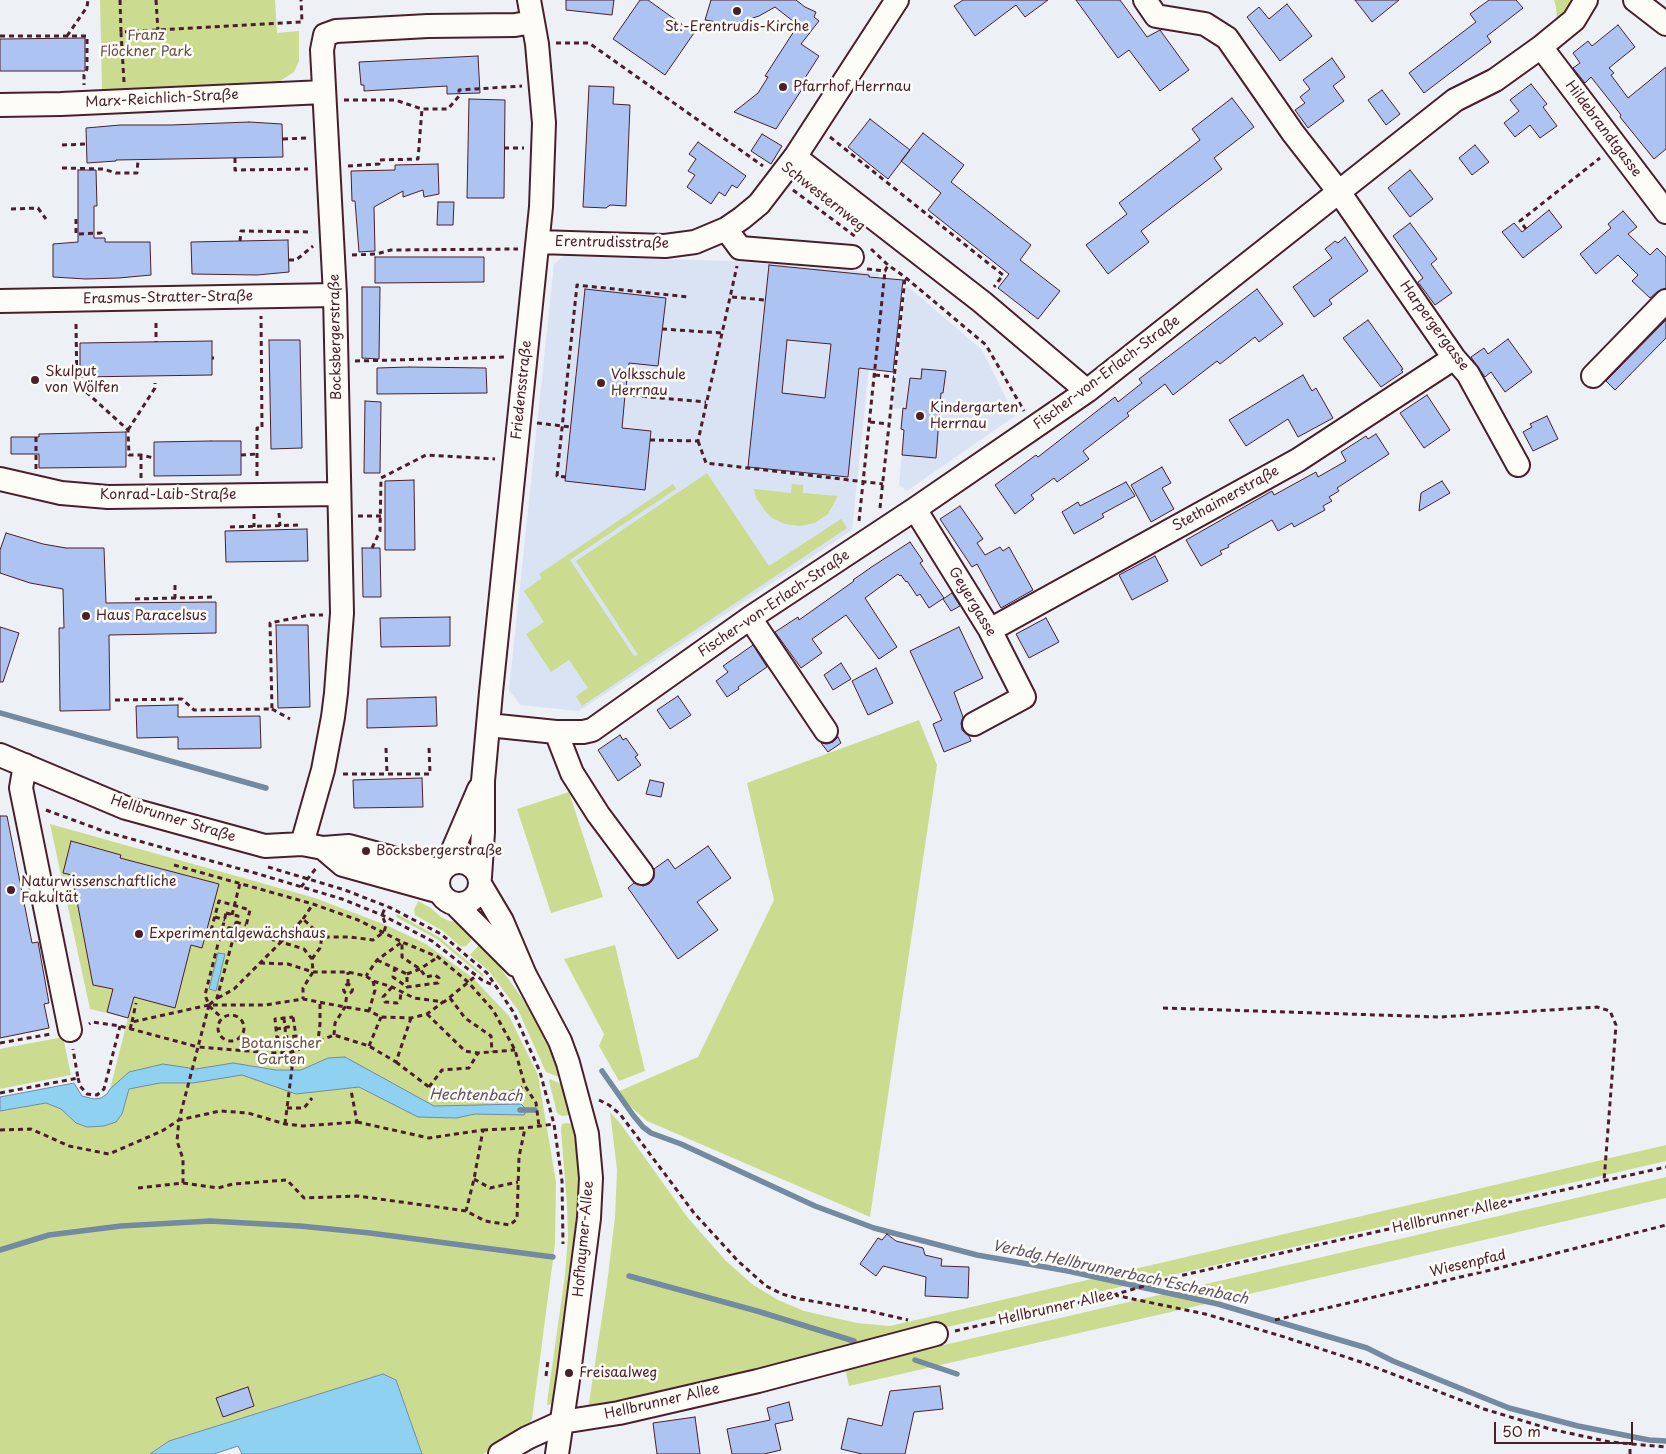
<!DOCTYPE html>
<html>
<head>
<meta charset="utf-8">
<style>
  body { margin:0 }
  #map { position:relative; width:1666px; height:1454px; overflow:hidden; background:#edf1f6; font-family:"Playpen Sans",sans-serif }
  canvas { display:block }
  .scale { position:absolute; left:1494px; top:1422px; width:139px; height:22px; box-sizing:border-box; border:2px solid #4a1f2b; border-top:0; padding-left:6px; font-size:15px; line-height:18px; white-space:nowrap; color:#4a1f2b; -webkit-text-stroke:4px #fdfcf7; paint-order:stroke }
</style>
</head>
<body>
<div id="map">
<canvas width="1666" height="1454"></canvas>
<div class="scale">50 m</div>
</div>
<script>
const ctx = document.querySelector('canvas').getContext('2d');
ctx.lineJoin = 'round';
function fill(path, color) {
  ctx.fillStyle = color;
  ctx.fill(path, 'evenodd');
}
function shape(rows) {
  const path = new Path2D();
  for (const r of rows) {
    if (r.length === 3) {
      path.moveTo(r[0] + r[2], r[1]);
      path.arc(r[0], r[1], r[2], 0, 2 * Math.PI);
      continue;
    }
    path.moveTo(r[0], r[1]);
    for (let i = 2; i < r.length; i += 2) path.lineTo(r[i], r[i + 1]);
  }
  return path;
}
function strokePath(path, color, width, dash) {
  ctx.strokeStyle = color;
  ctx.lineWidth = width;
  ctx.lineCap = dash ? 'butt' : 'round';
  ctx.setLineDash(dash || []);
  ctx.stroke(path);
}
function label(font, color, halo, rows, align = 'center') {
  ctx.font = font + ' "Playpen Sans",sans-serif';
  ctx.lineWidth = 5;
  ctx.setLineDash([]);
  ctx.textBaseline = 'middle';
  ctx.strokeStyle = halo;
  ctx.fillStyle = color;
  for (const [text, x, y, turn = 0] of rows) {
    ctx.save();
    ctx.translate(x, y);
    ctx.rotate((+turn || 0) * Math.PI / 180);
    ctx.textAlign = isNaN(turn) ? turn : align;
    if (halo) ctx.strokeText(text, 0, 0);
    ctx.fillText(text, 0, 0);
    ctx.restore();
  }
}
fill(shape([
  [564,256,731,261,879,273,852,530,579,711,520,705,509,690,554,264],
  [906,285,982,350,1015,416,907,491,899,485,904,430,901,429,903,409,893,408]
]), '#dae3f4');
fill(shape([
  [100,0,275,0,277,33,299,31,299,61,294,72,280,81,102,90],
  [1554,0,1574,0,1573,8,1557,21,1556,7],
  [707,473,769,566,841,519,847,528,582,706,576,696,588,688,569,660,551,672,526,634,544,622,524,591,542,578,539,574,673,484,676,489,570,560,634,656,638,655,576,561],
  [792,484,803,485,803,493,838,496,828,514,815,523,800,526,785,524,772,518,766,512,756,498,754,489,791,493],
  [919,720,937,765,870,1217,647,1121,615,1093,698,1057,774,900,747,783],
  [569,792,603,897,551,913,517,809],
  [50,824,315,898,386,925,426,944,473,978,509,1016,538,1075,556,1182,555,1244,532,1419,528,1426,483,1454,422,1454,396,1380,383,1374,169,1441,150,1454,0,1454,0,1111,46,1103,61,1109,76,1123,126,1099,110,1089,128,1018,90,1009],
  [418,901,431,908,441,917,449,921,462,922,474,934,470,942,466,946,461,947,443,931,415,915,414,910],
  [397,914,439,937,484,975,483,977,437,939,396,917],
  [479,945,484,945,522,998,539,1025,550,1049,561,1078,546,1072,518,1010,489,971,470,955],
  [615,945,645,1071,619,1081,599,1046,604,1034,564,959],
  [63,1037,71,1075,0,1089,0,1049],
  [550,1079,564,1085,571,1111,569,1115,562,1116,557,1113,549,1081],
  [610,1112,620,1123,688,1218,726,1261,752,1284,778,1300,804,1311,857,1323,890,1326,1666,1145,1666,1161,856,1348,587,1416,607,1284,615,1217,617,1170],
  [568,1123,575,1126,580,1177,577,1236,553,1404,547,1405,548,1395,565,1275,568,1237,567,1205,561,1130,562,1124],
  [1666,1177,1666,1198,849,1386,845,1368]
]), '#cbdc91');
const water = shape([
  [218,953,225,954,216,991,209,989,218,953],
  [345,1057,434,1106,521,1104,527,1110,524,1115,475,1114,456,1118,418,1117,359,1087,296,1094,242,1075,193,1083,160,1083,129,1089,122,1114,116,1122,104,1126,87,1127,76,1123,61,1109,46,1103,0,1111,0,1097,74,1083,82,1096,94,1099,101,1098,107,1094,110,1089,129,1072,163,1064,196,1069,233,1063,276,1070,301,1070,328,1058,345,1057],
  [383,1374,396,1380,422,1454,242,1454,238,1446,214,1454,150,1454,169,1441,383,1374]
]);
fill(water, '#8fd1f0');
strokePath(water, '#738aa1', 1);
strokePath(shape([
  [0,713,266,788],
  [602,1071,633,1115,643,1127,651,1133,681,1144,815,1206,874,1228,977,1255,1068,1271,1218,1304,1367,1348,1393,1361,1509,1408,1578,1426,1649,1440,1666,1441],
  [520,1110,535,1110],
  [0,1250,49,1235,121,1226,210,1221,300,1226,370,1233,553,1257],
  [629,1276,757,1311,854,1341],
  [915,1360,957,1374]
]), '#738aa1', 5.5);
const building = shape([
  [566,0,614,0,612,15,566,10,566,0],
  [640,0,648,0,694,33,665,75,613,39,640,0],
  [711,0,796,0,805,7,816,12,814,17,819,21,801,44,819,56,805,78,808,80,776,129,734,112,758,93,768,77,765,76,798,25,775,7,759,16,741,22,723,23,705,20,711,0],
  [963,0,1048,0,1025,17,1016,5,975,36,954,6,963,0],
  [1076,0,1120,0,1147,37,1160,30,1189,70,1160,91,1129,50,1118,58,1076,0],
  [1355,0,1399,0,1372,22,1355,0],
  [1489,0,1516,0,1523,8,1487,36,1491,42,1424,93,1409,73,1476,22,1470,14,1489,0],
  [1287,4,1312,36,1280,61,1247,17,1259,7,1269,19,1287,4],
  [1618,25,1635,47,1609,68,1614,73,1611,75,1628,98,1666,67,1666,149,1654,159,1620,117,1621,115,1614,106,1591,77,1585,83,1573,68,1580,63,1573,53,1588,41,1592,46,1618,25],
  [85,38,85,71,0,71,0,39,85,38],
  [478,56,480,93,447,94,447,86,364,91,364,85,361,85,359,62,478,56],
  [1332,58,1345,77,1333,86,1344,101,1308,128,1295,110,1305,103,1300,97,1310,89,1303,80,1332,58],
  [1531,84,1547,104,1543,107,1557,126,1540,138,1530,125,1515,137,1504,123,1519,111,1510,100,1531,84],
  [589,86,614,87,613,104,630,105,626,206,610,205,606,208,583,207,589,86],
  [1382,90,1400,114,1386,125,1368,100,1382,90],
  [1232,98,1254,127,1214,158,1222,169,1141,231,1149,242,1108,274,1086,245,1127,214,1119,203,1200,140,1192,129,1232,98],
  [469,99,505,100,504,198,467,198,469,99],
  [870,119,910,150,888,179,848,147,870,119],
  [249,122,282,124,283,157,116,160,116,161,87,163,86,128,120,125,171,125,249,122],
  [923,133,964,165,951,182,1031,245,1020,260,1060,291,1038,319,998,288,1009,274,928,210,941,193,901,161,923,133],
  [762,134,782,146,771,164,751,151,762,134],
  [698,142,746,176,737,188,732,185,725,196,719,192,711,204,687,187,695,175,688,171,696,159,689,154,698,142],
  [1475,145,1489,162,1472,175,1459,158,1475,145],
  [438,164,439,194,424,197,423,190,403,197,403,191,374,207,375,251,359,252,355,201,352,201,351,171,395,170,395,165,438,164],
  [78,170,96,170,97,206,94,206,94,238,105,238,105,242,150,242,151,275,119,278,86,279,53,277,53,244,78,242,78,170],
  [1410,170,1433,199,1410,217,1388,188,1410,170],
  [438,202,454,202,453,225,437,225,438,202],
  [1549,210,1562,227,1523,258,1502,232,1514,223,1522,232,1549,210],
  [1623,211,1637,227,1628,234,1650,255,1657,248,1666,257,1666,288,1657,292,1650,298,1632,281,1638,275,1618,255,1596,274,1580,254,1611,228,1608,224,1623,211],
  [1410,223,1437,259,1431,264,1452,293,1435,305,1418,282,1423,278,1393,236,1410,223],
  [1345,237,1368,271,1329,300,1332,304,1314,317,1293,287,1332,258,1325,249,1335,241,1338,243,1345,237],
  [288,240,289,272,257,275,192,274,191,242,288,240],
  [375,257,484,257,484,282,375,283,375,257],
  [769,265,869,275,869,277,903,280,893,372,859,368,848,477,748,467,769,265],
  [787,340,831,344,825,398,782,393,787,340],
  [362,287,380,287,379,359,362,358,362,287],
  [585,289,666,298,658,366,629,363,625,395,622,428,651,431,645,490,565,481,585,289],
  [1257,289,1283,324,1259,342,1255,337,1220,364,1217,361,1173,395,1165,384,1127,413,1129,416,1083,451,1089,459,1057,482,1054,478,1031,495,1034,499,1015,514,995,485,1036,455,1038,457,1115,397,1118,402,1142,383,1139,379,1257,289],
  [1368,320,1403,369,1401,370,1403,372,1381,387,1343,338,1368,320],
  [1666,320,1666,338,1615,390,1606,381,1666,320],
  [1508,339,1532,372,1505,392,1491,372,1485,377,1471,357,1484,348,1488,354,1508,339],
  [269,340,300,340,302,448,271,449,269,340],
  [212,341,212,375,80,377,80,343,212,341],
  [409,367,486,368,487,393,377,394,377,368,409,367],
  [922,369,946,371,943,393,941,393,936,458,902,455,904,430,901,429,903,408,906,409,910,378,921,379,922,369],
  [1303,375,1312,391,1316,388,1333,418,1298,437,1288,419,1246,446,1229,420,1303,375],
  [1427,395,1450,430,1424,448,1400,413,1427,395],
  [365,401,381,402,380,473,364,473,365,401],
  [1547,416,1558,439,1533,451,1523,432,1532,427,1530,424,1547,416],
  [126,432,126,467,39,468,39,454,11,454,11,437,39,437,39,434,126,432],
  [1376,434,1389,454,1337,488,1339,491,1329,497,1332,501,1323,506,1325,510,1294,527,1292,523,1278,531,1272,520,1228,545,1229,547,1220,551,1222,554,1201,566,1186,540,1272,491,1274,495,1316,472,1318,477,1346,461,1341,452,1366,436,1368,439,1376,434],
  [211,441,241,441,241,475,154,476,154,442,211,441],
  [1162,467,1171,483,1162,488,1174,509,1151,522,1131,485,1162,467],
  [414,480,415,550,385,550,385,481,414,480],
  [1442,481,1450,493,1419,511,1421,493,1442,481],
  [1126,482,1135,496,1102,514,1104,517,1074,534,1062,512,1078,502,1080,506,1126,482],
  [960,506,983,539,977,543,985,555,1000,547,1003,551,1009,547,1033,590,1001,608,977,564,972,567,940,519,960,506],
  [307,529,308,561,226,562,225,531,307,529],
  [6,533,43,544,66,548,104,548,106,603,216,602,216,633,109,635,110,710,60,711,59,628,64,628,63,589,30,583,0,573,0,550,6,533],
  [910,542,923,561,920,563,944,598,929,608,920,594,917,596,907,581,906,582,901,575,900,576,898,574,865,598,897,647,879,659,846,615,812,639,822,653,801,668,775,632,798,617,799,620,854,581,853,580,873,566,910,542],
  [362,548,380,548,381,597,363,597,362,548],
  [1155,556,1168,581,1132,600,1119,575,1155,556],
  [952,593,960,606,951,611,943,599,952,593],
  [450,617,450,646,381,647,380,618,450,617],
  [1046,618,1059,642,1029,658,1016,634,1046,618],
  [276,625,308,625,310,707,278,708,276,625],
  [0,627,19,633,3,682,0,682,0,627],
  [959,627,983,678,954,692,963,717,961,723,962,730,969,736,971,741,944,752,933,724,942,720,910,651,959,627],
  [753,645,767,667,738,687,739,689,727,697,716,681,728,672,723,666,753,645],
  [841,663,851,679,833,690,824,675,841,663],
  [876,668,893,703,868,715,852,681,876,668],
  [678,696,691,715,670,729,657,710,678,696],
  [436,697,437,726,367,728,367,699,436,697],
  [178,705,178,717,260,716,261,748,178,749,178,737,137,738,136,706,178,705],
  [620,735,623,740,626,738,638,755,635,757,641,765,618,781,598,750,620,735],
  [838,737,841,743,828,752,821,743,827,744,833,742,838,737],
  [422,778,423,807,354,808,353,780,422,778],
  [650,780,664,783,661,797,646,794,650,780],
  [0,816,7,816,32,943,38,942,49,1003,44,1004,49,1028,0,1038,0,816],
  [71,841,121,855,120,858,219,884,202,948,191,945,175,1008,134,997,128,1018,107,1012,113,989,93,985,72,875,63,873,71,841],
  [708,846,731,878,697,902,718,930,678,959,628,888,634,883,643,886,649,884,654,878,654,869,668,859,675,869,708,846],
  [887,1234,896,1241,923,1248,925,1255,942,1259,941,1266,969,1267,968,1298,925,1296,926,1277,883,1266,876,1276,860,1264,878,1238,882,1240,887,1234],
  [940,1386,943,1409,914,1412,905,1454,862,1454,841,1449,848,1418,882,1426,890,1391,940,1386],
  [248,1387,254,1406,223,1417,216,1398,248,1387],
  [789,1402,793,1420,775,1424,781,1450,764,1454,732,1454,727,1429,770,1420,767,1408,789,1402],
  [695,1417,700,1454,657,1454,653,1423,695,1417]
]);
fill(building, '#adc3f1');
strokePath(building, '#4a1f2b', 1);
const minor = shape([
  [1145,0,1156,16,1205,24,1227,38,1293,133,1339,192,1454,358,1468,374,1518,465],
  [1635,0,1666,24],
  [1541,47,1666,212],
  [0,105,61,104,324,92],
  [795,157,982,302,1087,391],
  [726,229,740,248,852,257],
  [538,242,665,246,695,242,726,229,742,218,759,204,795,157,897,0],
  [0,301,335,295],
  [1593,376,1666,301],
  [0,479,61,493,108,497,339,494],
  [915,509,990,630,1024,697,974,724],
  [750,618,826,731],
  [990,630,1298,460,1454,358],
  [488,725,556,732,583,732,592,730,750,618,915,509,1087,391,1455,100,1495,80,1541,47,1574,20,1586,0],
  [556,732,572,773,598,814,642,873],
  [0,755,126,808,265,846,302,844,323,848,349,846,441,871],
  [25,765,21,788,70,1030],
  [302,844,323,770,333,717,336,693,342,613,335,295,322,50,325,35,336,31,428,26,515,25,533,22],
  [323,848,343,865,440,892],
  [459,883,21],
  [446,866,479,789],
  [480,877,483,832,483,781,491,692,541,207,544,123,537,44,529,0],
  [480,884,502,921,525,975,560,1041,568,1063,587,1134,591,1178,589,1218,569,1373,557,1454],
  [456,905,516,965],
  [500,1454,527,1438,562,1422,619,1413,758,1381,936,1334]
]);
strokePath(minor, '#4a1f2b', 26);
strokePath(shape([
  [120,0,121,32],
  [156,0,158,31],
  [0,36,87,36,87,69,84,75,84,85],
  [67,36,87,7,88,0],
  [556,43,589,43,763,166],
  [124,82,121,32,302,22,301,0],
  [344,100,395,100,422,109,448,109,459,96,459,90,522,86],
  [830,137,1003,275,994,287],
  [283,139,307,138],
  [62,145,87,144],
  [504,148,524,148],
  [235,158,235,170,308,169],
  [348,166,379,164,379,160,418,159,422,109],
  [62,168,103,169,116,173,137,173,138,160],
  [793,190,856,237],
  [11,209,38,208,46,219],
  [76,219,76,234,101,233,101,238],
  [1526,229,1520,221,1600,158],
  [240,241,241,231,312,232],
  [871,249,888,265,905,277,986,345,1024,411],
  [352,255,376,254,391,250,518,249],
  [289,260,296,260,313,246],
  [867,269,885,271,888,265],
  [732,297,765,300],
  [156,323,156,342],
  [76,324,77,390],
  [662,329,722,333],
  [212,358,214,358],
  [355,361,507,357],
  [875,375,894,377],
  [84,384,84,390,128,430,129,455,141,455,154,458],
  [615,394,706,402],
  [870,422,889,424],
  [537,423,571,427],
  [128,430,155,388,155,383],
  [36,437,36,469],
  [650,440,698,441,737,266],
  [698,441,706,463,883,484],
  [141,455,141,478],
  [241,455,257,454],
  [257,476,257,428,262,428,261,316],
  [566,477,557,476,577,285,688,297],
  [880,508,905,278],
  [279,513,280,526],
  [254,514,254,527],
  [358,516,385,516],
  [859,521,885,271],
  [230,527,301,525],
  [372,548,380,531,381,478,426,455,495,459],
  [175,585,175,598],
  [135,599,214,597],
  [115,700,182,699,194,710,272,709,270,623,310,615,323,615],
  [272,709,290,719],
  [386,748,387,774],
  [343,774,430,774,429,747],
  [46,810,106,832,255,873,342,899,382,915,432,941,482,980,493,985],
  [174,865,313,904,358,920,402,942,377,960,366,976],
  [268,867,345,890,391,908,441,934,487,973,514,1013,540,1072,554,1124,562,1181,563,1244],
  [301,887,317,867],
  [226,913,238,916,234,929,223,926,226,913],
  [232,915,240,883],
  [215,917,225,920],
  [303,919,313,904],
  [236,922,246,925],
  [244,932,281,942,303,919,322,937,350,937,373,940,384,932,386,925,382,915,386,906],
  [220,936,205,995,209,1005,217,998,233,939,226,938,210,934,219,901,250,910,242,942,233,939],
  [226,938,229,927],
  [312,959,320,948,322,937],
  [377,960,407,974,407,987],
  [260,963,288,964,313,972,348,972,366,976,373,981,392,987,414,998,444,1002,477,975],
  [395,967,393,977,407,987,438,983,439,978,435,975,426,977,420,969,402,957,402,942,438,957,468,982,493,1010,515,1050,525,1086,536,1103,539,1126],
  [407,974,420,969,438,957],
  [373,981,375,990,369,1011,381,1017,411,1018,427,1014,443,1002],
  [348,984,348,972],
  [348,989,4.5],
  [392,987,383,997,385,1002,397,1003,400,1001,401,992],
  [218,998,234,989,281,942,304,949,312,959,313,972,303,988,303,999],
  [450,998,465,1018,491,1036,492,1052],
  [209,1005,198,1047,273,1053,293,1052,318,1041,320,1024,320,1002],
  [209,1006,222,1018],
  [1163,1008,1440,1017,1597,1007,1610,1011,1616,1025,1604,1181],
  [427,1014,465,1051,478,1053,515,1050],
  [231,1028,13],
  [293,1017,296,1036,277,1038,275,1019,293,1017],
  [284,1018,286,1037],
  [132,1022,136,1003],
  [130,1029,132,1022,209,1005,265,1005,303,999,345,1007,369,1011],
  [276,1029,294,1026],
  [334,1035,335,1023,345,1007,347,994],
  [319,1041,334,1035,369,1046,396,1062,411,1018],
  [0,1043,51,1034],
  [369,1046,381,1017],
  [396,1062,429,1087,459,1100,492,1100,525,1086],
  [78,1078,80,1086,87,1094,97,1095,104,1089,120,1026],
  [429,1087,442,1070,469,1068,478,1053],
  [0,1093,78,1078,73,1049],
  [599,1100,609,1105,620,1114,694,1213,738,1261,766,1286,782,1294,800,1299,869,1311,908,1320],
  [287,1108,304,1108,312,1098],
  [357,1122,429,1138,483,1130,474,1179,466,1211],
  [285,1124,292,1068,292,1036],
  [0,1130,31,1129,69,1146,109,1154,162,1131,179,1120,198,1047,120,1026,92,1022,89,1024],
  [483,1130,525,1128,554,1124],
  [474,1179,490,1188,518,1182],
  [183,1183,218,1188,233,1184,287,1180,304,1198,358,1196,466,1211,485,1221,510,1225,517,1219,519,1157,525,1128],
  [138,1188,183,1183,183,1159,177,1141,179,1120,220,1111,248,1113,285,1124,303,1126,357,1122,351,1090],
  [1114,1295,1205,1314,1278,1335,1364,1363,1484,1409,1550,1429,1610,1442,1666,1447],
  [1275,1320,1495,1269,1666,1225],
  [955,1331,1113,1295,1179,1276,1666,1167],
  [546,1376,548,1360],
  [1630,1454,1630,1444]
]), '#4a1f2b', 3, [5, 4]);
strokePath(minor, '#fdfcf7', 22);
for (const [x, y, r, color] of [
  [737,11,5,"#4a1f2b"],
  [783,87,5,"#4a1f2b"],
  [35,380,5,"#4a1f2b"],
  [601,383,5,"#4a1f2b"],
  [920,416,5,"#4a1f2b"],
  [86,616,5,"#4a1f2b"],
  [366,851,5,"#4a1f2b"],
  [11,890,5,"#4a1f2b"],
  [139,934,5,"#4a1f2b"],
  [569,1373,5,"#4a1f2b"]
]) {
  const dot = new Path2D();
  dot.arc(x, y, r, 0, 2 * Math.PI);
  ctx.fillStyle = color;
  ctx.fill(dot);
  strokePath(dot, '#fdfcf7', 2);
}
label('14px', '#4a1f2b', '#fdfcf7', [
  ["St.-Erentrudis-Kirche",737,27,"center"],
  ["Pfarrhof Herrnau",793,87],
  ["Skulput",45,372],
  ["von Wölfen",45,388],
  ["Volksschule",611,375],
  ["Herrnau",611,391],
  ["Kindergarten",930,408],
  ["Herrnau",930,424],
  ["Haus Paracelsus",96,616],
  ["Bocksbergerstraße",376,851],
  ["Naturwissenschaftliche",21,882],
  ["Fakultät",21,898],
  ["Experimentalgewächshaus",149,934],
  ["Freisaalweg",579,1373]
], 'left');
label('14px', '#6a4e44', '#fdfcf7', [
  ["Franz",146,36],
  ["Flöckner Park",146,52],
  ["Botanischer",281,1044],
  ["Garten",281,1060]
]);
label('14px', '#4a1f2b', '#fdfcf7', [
  ["Marx-Reichlich-Straße",162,99,-3],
  ["Hildebrandtgasse",1603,129,53],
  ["Schwesternweg",823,197,38],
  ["Erentrudisstraße",612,243,1],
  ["Erasmus-Stratter-Straße",168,298,-1],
  ["Harpergergasse",1434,326,54],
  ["Bocksbergerstraße",336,337,-91],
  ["Fischer-von-Erlach-Straße",1107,373,-37],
  ["Friedensstraße",522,390,-84],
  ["Konrad-Laib-Straße",168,495],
  ["Stethaimerstraße",1226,499,-29],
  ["Geyergasse",972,602,59],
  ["Fischer-von-Erlach-Straße",774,604,-34],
  ["Hellbrunner Straße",173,819,17],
  ["Hellbrunner Allee",1450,1216,-13],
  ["Hofhaymer-Allee",584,1239,-85],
  ["Wiesenpfad",1468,1264,-13],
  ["Hellbrunner Allee",1056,1308,-13],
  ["Hellbrunner Allee",662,1402,-13]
]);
label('italic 15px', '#5f5466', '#fdfcf7', [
  ["Hechtenbach",476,1096,1],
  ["Verbdg.Hellbrunnerbach Eschenbach",1120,1273,12]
]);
</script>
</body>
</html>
